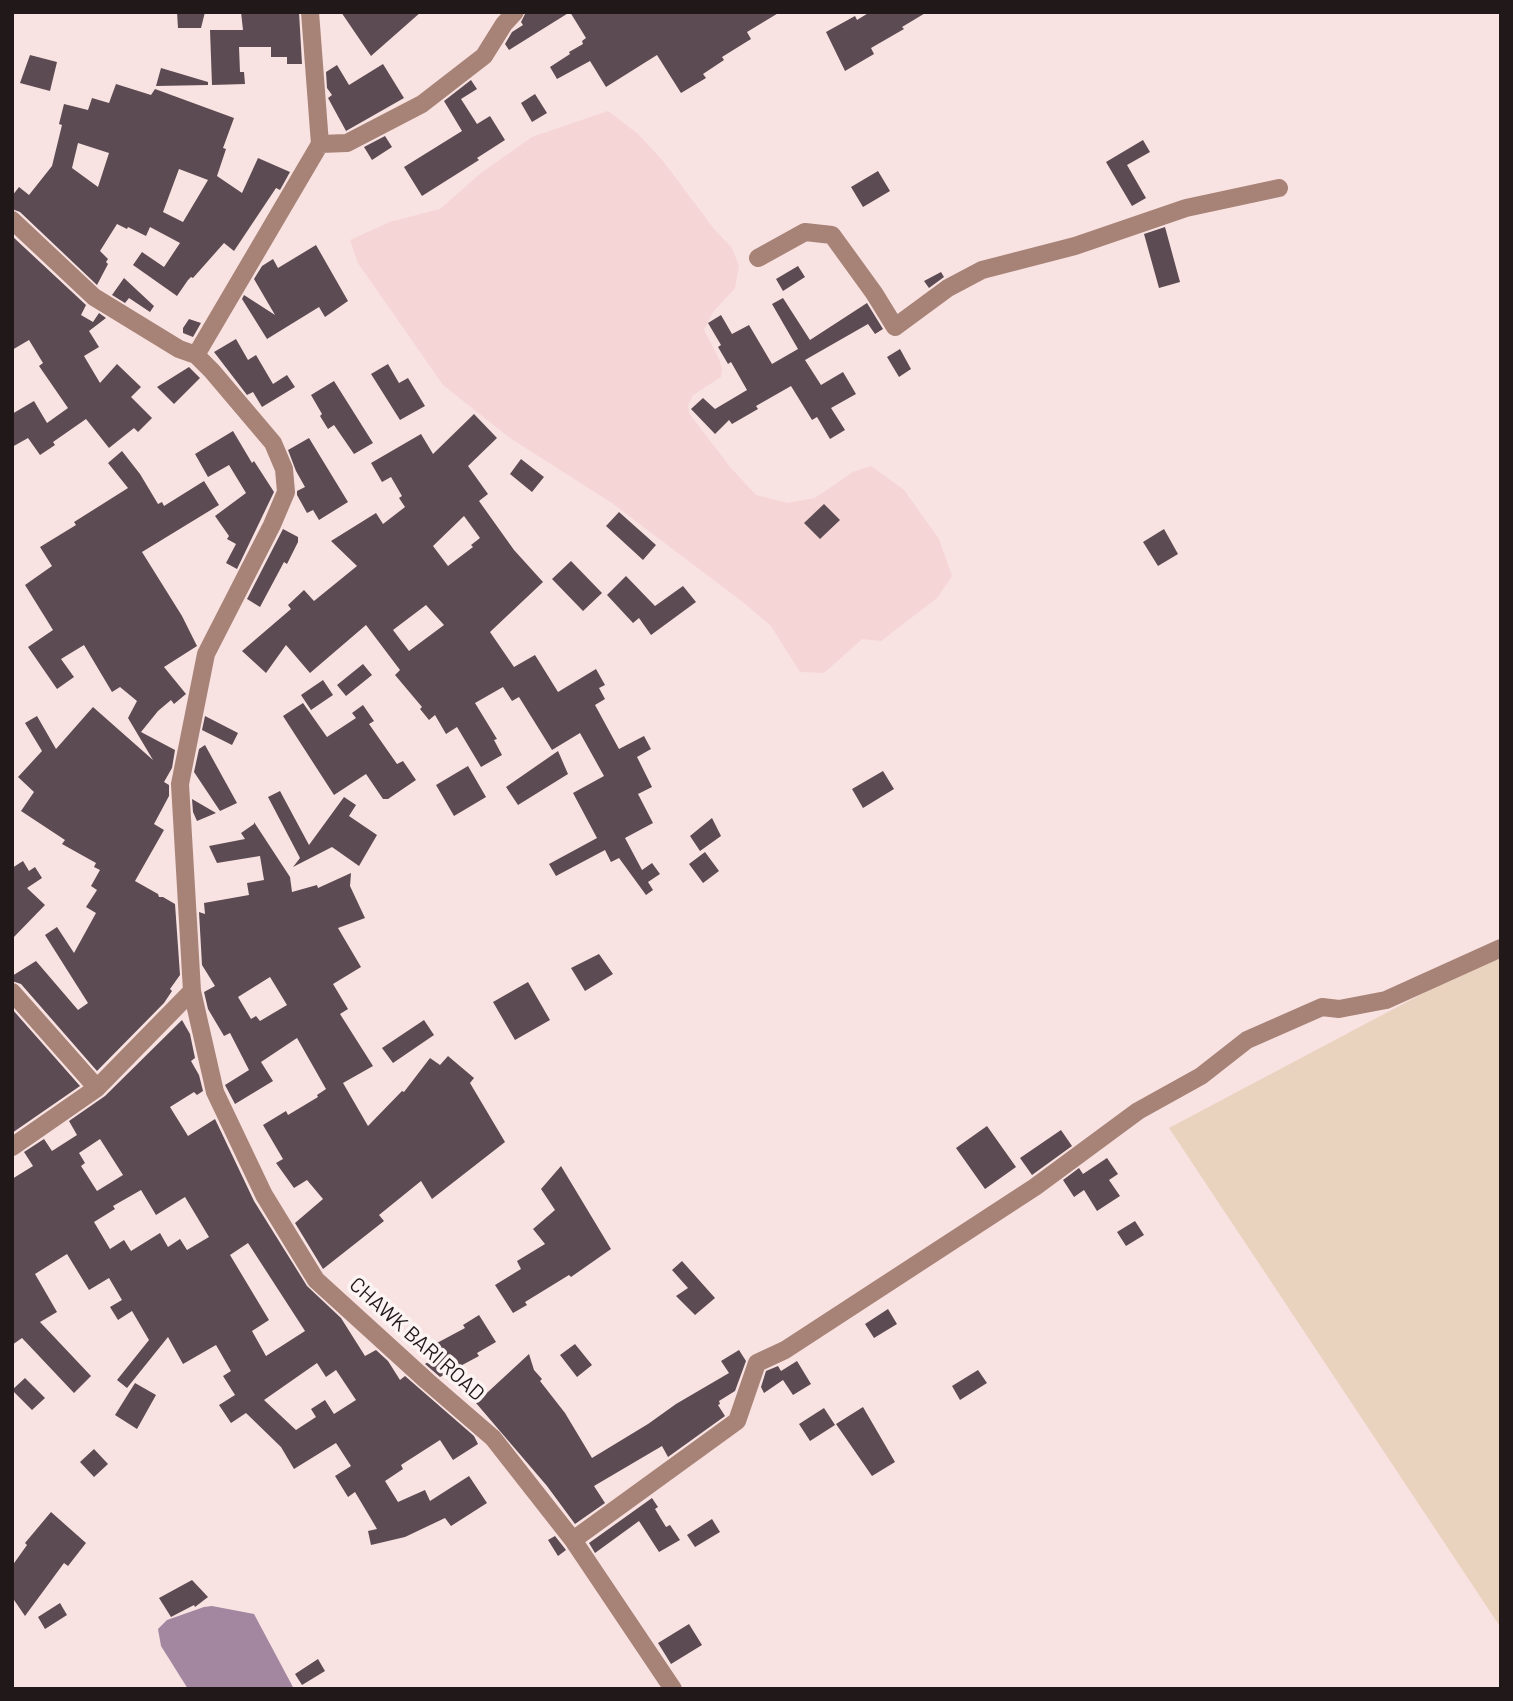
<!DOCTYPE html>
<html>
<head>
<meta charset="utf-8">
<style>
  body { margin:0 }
  #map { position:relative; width:1513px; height:1701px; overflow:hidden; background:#f9e2e2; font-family:Barlow,sans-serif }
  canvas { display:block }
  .frame { position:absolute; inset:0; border:14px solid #211919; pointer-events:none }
</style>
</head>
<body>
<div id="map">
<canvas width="1513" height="1701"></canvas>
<div class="frame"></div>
</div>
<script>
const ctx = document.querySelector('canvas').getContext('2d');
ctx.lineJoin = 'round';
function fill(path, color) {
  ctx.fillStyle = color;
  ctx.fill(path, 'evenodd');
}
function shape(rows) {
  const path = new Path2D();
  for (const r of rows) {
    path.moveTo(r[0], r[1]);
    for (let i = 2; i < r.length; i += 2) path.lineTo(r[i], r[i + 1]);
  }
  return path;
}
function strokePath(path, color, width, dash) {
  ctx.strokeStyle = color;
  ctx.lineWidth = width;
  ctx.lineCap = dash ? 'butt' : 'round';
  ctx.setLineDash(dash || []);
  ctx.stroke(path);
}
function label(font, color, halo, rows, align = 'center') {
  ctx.font = font + ' Barlow,sans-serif';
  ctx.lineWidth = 7;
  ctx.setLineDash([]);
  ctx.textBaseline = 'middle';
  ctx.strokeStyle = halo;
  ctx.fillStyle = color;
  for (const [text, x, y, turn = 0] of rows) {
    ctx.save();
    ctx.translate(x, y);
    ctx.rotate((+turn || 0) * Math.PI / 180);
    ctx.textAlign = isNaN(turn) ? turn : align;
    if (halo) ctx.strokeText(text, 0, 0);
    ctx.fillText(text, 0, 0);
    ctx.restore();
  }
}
fill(shape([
  [608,111,638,134,663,161,714,229,732,248,739,266,735,288,713,312,704,330,719,359,722,369,721,377,693,395,688,405,689,413,730,467,756,495,787,503,815,498,853,472,871,466,904,490,939,539,952,576,937,598,881,641,862,639,824,673,800,672,771,626,744,603,612,503,510,438,443,385,358,263,350,240,390,222,440,209,481,173,532,137]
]), '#f5d5d5');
fill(shape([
  [1501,952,1501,1628,1169,1128]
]), '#e9d2be');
fill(shape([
  [212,1606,254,1614,294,1689,188,1689,161,1646,158,1629,167,1620,204,1607]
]), '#a387a1');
fill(shape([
  [177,12,205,12,201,28,178,28],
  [241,12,299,12,302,64,287,64,287,57,271,57,271,47,239,47,240,72,244,72,245,84,212,85,210,30,243,30],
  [341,12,421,12,371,56],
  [526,12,780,12,747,32,751,39,722,57,724,60,703,74,706,78,681,93,657,55,606,87,590,61,557,79,550,67,570,54,569,52,583,44,582,41,586,38,570,12,509,50,505,44,512,32,523,25,521,22],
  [870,12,927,12,902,27,904,29,871,48,874,54,845,71,826,32,855,16,857,20],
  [30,55,57,62,50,91,20,83],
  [383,64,404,98,346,131,328,98,332,95,327,88,326,72,337,65,349,85],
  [161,68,208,82,208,85,156,86],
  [471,80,477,89,461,99,477,124,490,116,505,140,477,158,479,160,422,196,404,167,462,131,444,101],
  [116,84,151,95,155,89,234,118,223,148,226,149,217,176,242,193,258,158,290,172,280,190,276,188,234,251,224,243,193,278,191,277,188,280,177,296,133,265,142,252,164,267,180,243,150,227,146,236,128,227,127,229,117,224,100,251,108,259,106,262,108,264,97,285,20,212,12,209,12,196,19,187,29,195,52,166,62,125,59,124,64,104,88,110,92,98,109,103],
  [78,143,109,153,98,187,72,168],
  [179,169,208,180,183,222,163,212],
  [535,94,547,113,532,122,521,103],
  [385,136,392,147,372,160,364,147],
  [1143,140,1150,152,1127,165,1146,198,1132,206,1106,162],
  [878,171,890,191,863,207,851,187],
  [1165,227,1180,282,1159,288,1144,234],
  [12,236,86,305,81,315,93,322,99,313,106,318,89,331,99,347,84,356,100,383,117,364,141,387,131,397,152,418,138,432,134,428,109,448,86,419,53,442,55,445,40,455,28,438,12,447,12,414,34,401,47,423,68,408,39,366,43,363,29,340,12,350],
  [316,245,348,301,325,317,319,307,267,339,242,299,244,295,275,315,254,279,262,266,273,259,278,268],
  [798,266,805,277,783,291,776,279],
  [941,272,944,277,929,288,924,281],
  [124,278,154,306,150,312,129,298,125,303,112,295],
  [783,298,810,340,867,303,883,329,875,334,868,324,805,360,821,385,843,372,856,394,831,408,845,430,830,439,817,417,812,420,791,386,756,406,758,409,732,424,729,420,715,434,691,409,703,398,715,409,747,390,731,362,728,364,718,347,721,345,708,323,721,315,732,334,749,325,772,364,798,349,772,304],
  [189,319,201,323,193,337,183,333,183,328],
  [236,339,248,360,256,355,273,384,287,375,295,387,262,407,253,392,247,395,214,352],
  [900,349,911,369,899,377,887,357],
  [388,364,399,383,408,378,425,406,400,420,371,374],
  [189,367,200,378,174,404,157,387],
  [334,381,373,443,354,454,334,425,328,429,320,416,322,414,311,395],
  [474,414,497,438,468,466,488,494,479,501,514,550,543,582,490,632,514,667,535,655,558,692,596,669,605,685,599,688,605,699,595,705,619,749,644,736,651,749,637,757,652,787,638,794,653,823,625,838,642,870,652,863,660,874,648,882,653,890,646,895,619,858,611,862,605,850,556,876,549,864,597,838,573,793,604,776,580,733,552,750,519,697,512,701,503,687,475,703,497,739,494,740,502,755,481,767,457,727,446,734,435,715,429,720,420,709,422,707,395,675,400,670,366,625,310,673,286,645,266,673,242,651,291,609,288,605,304,590,314,601,357,566,331,541,376,513,383,524,405,507,399,498,402,496,391,477,382,482,371,463,421,434,433,454],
  [464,516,480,538,471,545,473,547,448,566,433,546],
  [426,605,444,625,409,651,393,630],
  [233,431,252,463,254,461,274,492,237,569,226,563,236,544,227,539,229,536,215,516,246,493,229,465,208,477,195,454],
  [309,438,348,502,319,520,313,510,307,513,297,495,297,491,305,487,296,471,288,450],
  [122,451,140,474,158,504,162,502,164,506,204,481,219,505,142,552,182,616,197,646,164,667,186,694,174,704,171,700,158,711,141,732,175,750,172,768,164,782,169,785,169,796,154,824,164,830,135,881,158,894,159,897,163,897,175,904,180,975,170,989,172,991,164,1003,97,1071,21,984,12,981,12,976,36,961,78,1010,88,1003,45,935,57,927,74,953,96,913,86,907,97,890,91,886,100,870,94,867,96,863,62,844,65,840,21,811,34,792,18,777,42,751,25,723,37,716,56,749,93,707,153,760,128,718,137,701,120,687,112,692,84,645,61,659,74,677,57,689,28,647,53,630,25,585,52,566,40,547,76,525,74,522,128,488,108,463],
  [521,459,544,477,532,492,510,474],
  [824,504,840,520,820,539,804,523],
  [619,512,656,545,643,560,606,526],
  [283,529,298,537,298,542,287,564,284,562,260,607,247,599],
  [1164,529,1178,554,1158,566,1143,542],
  [571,561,602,593,583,611,552,579],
  [626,576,655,606,683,586,696,602,651,635,639,618,633,623,607,595],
  [363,664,372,675,346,696,337,685],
  [323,680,333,695,311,710,301,695],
  [303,703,327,737,356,718,352,713,363,705,374,721,369,724,397,764,403,761,416,780,388,799,383,799,366,774,334,795,283,716],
  [205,716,238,733,232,745,202,730],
  [205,745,237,803,220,811,194,772,199,749],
  [558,751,568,774,518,805,506,787],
  [468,766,486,797,454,816,436,785],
  [883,771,894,789,863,808,852,789],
  [280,791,309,845,344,797,356,805,349,816,377,835,359,866,332,847,293,867,300,858,268,797],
  [192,799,216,813,197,821,193,812],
  [712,818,721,836,700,851,690,836],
  [254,822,290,877,292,892,317,885,318,888,351,873,350,886,365,918,338,928,361,967,333,984,348,1009,340,1014,373,1066,343,1083,368,1126,402,1091,404,1092,430,1058,440,1065,448,1056,474,1078,470,1083,505,1142,432,1199,421,1181,379,1215,384,1221,323,1269,295,1223,323,1199,307,1180,294,1188,276,1163,283,1159,263,1125,286,1111,288,1115,318,1097,317,1095,326,1089,297,1038,261,1062,273,1081,235,1104,225,1085,249,1070,230,1033,224,1036,208,1009,204,992,215,986,202,965,199,912,205,914,204,903,249,895,247,883,264,880,260,856,217,863,209,846,245,839,241,833,254,824],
  [270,977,287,1005,260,1021,256,1016,251,1019,238,997],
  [705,852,719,871,703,883,689,864],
  [23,861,29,871,35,867,42,878,27,888,45,905,12,939,12,868],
  [599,954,613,974,585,991,571,968],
  [528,982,550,1020,515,1040,493,1002],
  [12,1009,80,1086,12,1133],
  [182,1020,190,1034,195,1058,191,1061,199,1075,203,1091,197,1095,194,1092,170,1107,188,1136,215,1119,254,1201,307,1286,341,1318,365,1356,376,1350,388,1361,400,1380,405,1376,474,1436,478,1444,453,1460,440,1440,401,1465,403,1469,385,1481,398,1502,425,1490,430,1501,469,1476,487,1503,451,1526,445,1518,405,1537,371,1545,368,1531,377,1529,355,1492,348,1497,335,1476,351,1466,336,1443,294,1469,281,1447,246,1413,231,1423,219,1405,235,1395,223,1376,231,1371,216,1345,183,1364,168,1337,127,1388,117,1380,149,1340,132,1311,118,1320,110,1307,122,1300,109,1278,89,1290,67,1254,35,1274,57,1312,40,1322,91,1376,74,1393,22,1338,12,1345,12,1179,33,1166,24,1152,44,1139,52,1151,77,1135,69,1121,105,1096],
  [100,1139,123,1175,97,1191,81,1166,85,1163,79,1153],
  [141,1190,156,1215,185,1197,209,1237,187,1250,180,1239,168,1247,160,1233,131,1251,124,1240,110,1249,94,1222,115,1209,113,1206],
  [248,1243,305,1331,266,1356,252,1331,269,1320,230,1255],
  [317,1363,326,1377,336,1370,356,1400,334,1414,325,1400,311,1409,316,1417,296,1430,264,1400],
  [424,1020,434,1035,393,1063,382,1048],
  [987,1126,1016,1167,985,1189,956,1148],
  [1061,1130,1072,1146,1032,1175,1020,1158],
  [1107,1158,1118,1174,1109,1180,1120,1196,1097,1211,1084,1190,1074,1197,1063,1180,1079,1168,1083,1174],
  [561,1166,611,1249,571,1277,569,1275,525,1302,527,1305,513,1313,495,1285,521,1269,517,1261,545,1244,533,1229,555,1210,541,1189],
  [1135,1221,1144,1235,1126,1246,1117,1232],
  [682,1261,715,1298,695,1315,676,1296,688,1288,672,1270],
  [888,1309,897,1324,874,1338,865,1324],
  [479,1315,496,1342,477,1353,479,1356,440,1377,425,1364,428,1362,422,1351,465,1328,463,1325],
  [575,1344,592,1365,577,1377,560,1355],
  [739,1350,746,1361,735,1391,719,1401,720,1404,718,1405,725,1416,668,1457,662,1446,594,1486,605,1503,575,1524,547,1486,476,1403,529,1354,534,1370,542,1379,540,1381,565,1413,592,1458,648,1424,676,1404,729,1373,721,1361],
  [797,1361,811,1384,793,1395,783,1380,764,1393,761,1387,766,1371,778,1366,781,1371],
  [978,1370,987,1383,960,1400,952,1386],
  [25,1378,45,1398,32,1410,12,1390],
  [135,1383,156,1395,137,1429,115,1415],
  [863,1407,895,1462,872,1476,836,1424],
  [824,1408,835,1425,810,1441,799,1424],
  [94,1449,108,1464,94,1477,80,1462],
  [652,1498,658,1507,655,1509,666,1527,670,1525,680,1540,659,1552,639,1521,595,1553,589,1543],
  [51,1512,86,1543,68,1566,64,1563,25,1616,12,1597,12,1566,27,1545,25,1543],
  [712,1519,720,1532,695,1547,687,1535],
  [555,1536,566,1550,558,1556,548,1540],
  [192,1580,208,1597,195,1607,194,1605,171,1617,159,1598],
  [60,1603,67,1615,45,1629,38,1617],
  [689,1624,702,1645,671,1664,658,1643],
  [318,1659,325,1671,302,1685,295,1674]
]), '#5c4b52');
strokePath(shape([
  [310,12,320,144,196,355,212,371,273,443,284,469,286,492,272,525,206,654,180,784,192,991,215,1092,264,1195,316,1280,427,1381,493,1438,573,1540,673,1689],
  [320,144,347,143,422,104,484,56,504,24,515,12],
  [12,220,94,297,179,349,196,355],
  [758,258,805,232,832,235,874,293,895,327,948,288,982,270,1075,246,1186,208,1279,188],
  [12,992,97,1088],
  [12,1147,97,1088,192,991],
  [573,1540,737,1421,757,1363,785,1350,1035,1187,1138,1111,1201,1076,1247,1040,1322,1007,1339,1009,1386,1000,1501,948]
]), '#a78276', 18);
label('21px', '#211919', '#fcf3f3', [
  ["CHAWK BARI ROAD",417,1339,42]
]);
</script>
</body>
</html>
